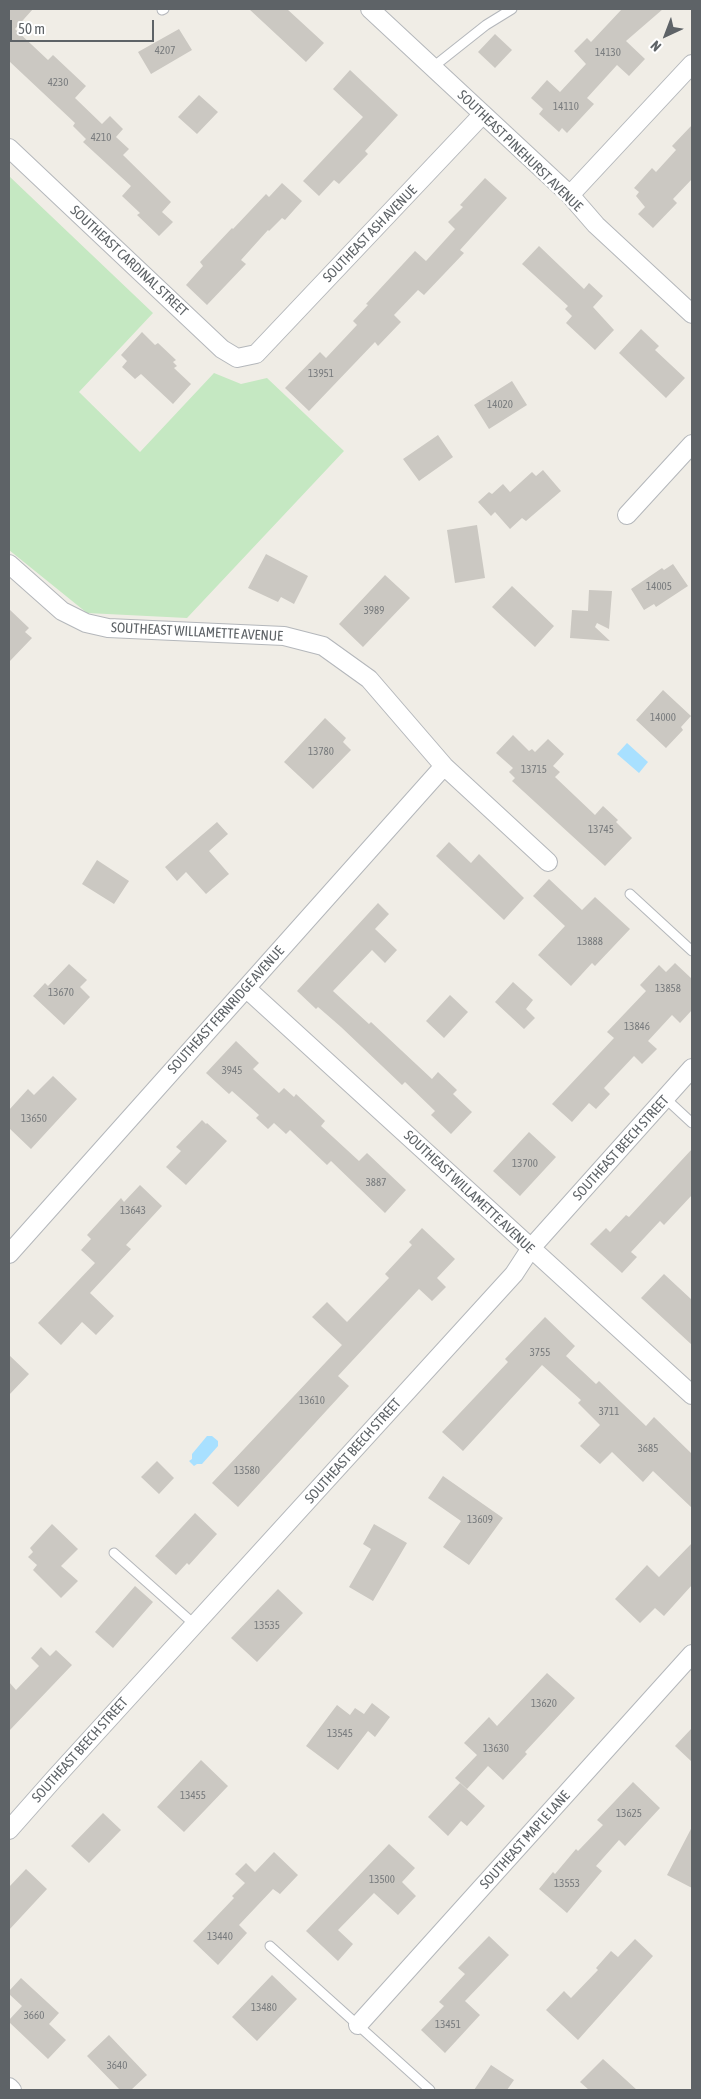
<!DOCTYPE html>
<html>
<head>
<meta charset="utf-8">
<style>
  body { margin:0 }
  #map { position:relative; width:701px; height:2099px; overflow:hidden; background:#f0ede6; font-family:"Asap Condensed",sans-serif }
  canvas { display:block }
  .frame { position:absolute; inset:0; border:10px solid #5e6367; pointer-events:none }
  .north { position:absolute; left:641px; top:10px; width:50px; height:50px; -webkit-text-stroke:4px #fff; paint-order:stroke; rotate:223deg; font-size:14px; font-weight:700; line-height:20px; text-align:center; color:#5e6367 }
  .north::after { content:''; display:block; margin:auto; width:18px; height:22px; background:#5e6367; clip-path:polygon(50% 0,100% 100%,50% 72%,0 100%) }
  .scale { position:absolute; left:10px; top:20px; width:144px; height:22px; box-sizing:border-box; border:2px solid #5e6367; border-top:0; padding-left:6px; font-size:15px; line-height:18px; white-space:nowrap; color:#5e6367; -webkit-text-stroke:4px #fff; paint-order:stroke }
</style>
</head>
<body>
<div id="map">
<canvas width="701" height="2099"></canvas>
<div class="frame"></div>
<div class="north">N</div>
<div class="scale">50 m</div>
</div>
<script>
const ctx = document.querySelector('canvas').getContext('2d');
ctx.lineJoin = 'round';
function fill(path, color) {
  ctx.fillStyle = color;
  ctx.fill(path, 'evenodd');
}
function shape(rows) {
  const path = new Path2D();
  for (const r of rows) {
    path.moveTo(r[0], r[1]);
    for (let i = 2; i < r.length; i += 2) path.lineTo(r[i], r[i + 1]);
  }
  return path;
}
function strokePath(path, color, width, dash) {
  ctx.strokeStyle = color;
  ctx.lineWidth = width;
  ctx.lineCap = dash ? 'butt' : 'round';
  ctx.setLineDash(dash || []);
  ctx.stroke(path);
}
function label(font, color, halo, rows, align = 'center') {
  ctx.font = font + ' "Asap Condensed",sans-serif';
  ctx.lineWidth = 5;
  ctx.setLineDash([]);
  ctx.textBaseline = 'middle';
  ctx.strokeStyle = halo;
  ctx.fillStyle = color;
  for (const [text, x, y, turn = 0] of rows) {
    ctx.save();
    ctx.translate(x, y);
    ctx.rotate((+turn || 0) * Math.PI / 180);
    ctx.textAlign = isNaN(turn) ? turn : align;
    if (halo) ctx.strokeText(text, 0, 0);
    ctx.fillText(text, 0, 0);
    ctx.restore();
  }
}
fill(shape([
  [9,176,153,313,79,392,140,452,214,373,241,384,267,378,344,451,187,618,87,613,9,550]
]), '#c5e8c2');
fill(shape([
  [627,743,648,762,639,773,617,754],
  [207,1436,212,1436,218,1441,218,1446,202,1464,197,1464,194,1466,189,1461,192,1459,192,1454]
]), '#a8e0ff');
fill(shape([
  [9,9,33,9,15,29,48,60,53,55,86,86,75,98,102,124,110,116,123,129,116,137,129,149,123,155,171,202,162,212,173,222,159,236,137,215,140,213,122,196,131,186,83,142,86,139,73,126,75,123,9,61],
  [249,9,287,9,324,43,306,62],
  [622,9,663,9,626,41,645,59,629,76,617,65,587,98,594,104,567,133,562,128,559,132,539,114,543,109,531,98,547,80,560,92,586,64,574,51,587,38,591,42],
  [179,29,192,50,151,74,138,52],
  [495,34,512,50,495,68,478,52],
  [350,70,398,115,365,151,368,154,339,184,334,180,319,196,303,181,363,117,333,89],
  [199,95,218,112,197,134,178,117],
  [692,125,692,179,673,199,677,203,653,228,638,214,645,207,636,196,639,192,634,188,652,168,656,172,676,150,672,146],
  [485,178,507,198,460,250,464,253,424,295,418,290,394,315,401,322,378,346,375,342,309,411,285,388,320,352,326,358,357,325,353,321,368,305,366,304,415,251,426,261,455,229,448,222,463,207,460,205],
  [282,183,302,201,285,220,282,218,269,231,268,230,241,260,246,264,207,305,186,285,203,266,200,262,232,228,233,229,266,194,269,197],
  [539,246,584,289,589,283,603,296,593,307,614,330,595,350,566,323,572,316,565,309,568,306,522,264],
  [641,329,659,346,655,350,685,378,666,398,619,353],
  [142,332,155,345,158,343,176,360,173,362,177,366,174,368,191,384,173,404,141,374,135,379,122,367,127,361,121,355],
  [512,381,527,405,489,429,474,405],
  [438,435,453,457,419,481,403,459],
  [543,470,561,491,526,521,522,518,510,529,495,512,491,516,478,502,489,492,492,494,503,484,510,492,532,472,536,476],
  [477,525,485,578,455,583,447,530],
  [266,554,308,576,294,604,281,597,278,602,248,588],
  [673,564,688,586,656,607,654,604,644,610,631,589,662,568,664,570],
  [385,575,410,598,363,647,339,624],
  [512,586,554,626,535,647,492,607],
  [589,590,612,591,609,629,597,623,595,627,610,641,570,638,572,610,588,611],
  [9,609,29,628,25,632,32,638,9,662],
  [663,690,691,716,681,727,683,730,666,748,636,720],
  [325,718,346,738,343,742,351,750,313,789,284,762],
  [513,735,529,751,532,749,535,752,548,739,564,754,553,766,560,772,555,777,595,815,603,806,618,820,616,822,632,838,605,866,512,781,515,778,509,772,513,768,496,753],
  [217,822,228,834,209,851,229,874,206,894,186,872,177,881,165,867],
  [449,842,471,863,479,854,524,898,504,920,436,856],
  [97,860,129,881,114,904,82,884],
  [549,879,582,910,595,897,630,929,595,966,592,963,571,986,538,955,565,926,533,896],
  [378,903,389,914,375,929,397,950,385,963,372,950,333,991,369,1024,371,1022,432,1079,438,1072,457,1090,453,1094,472,1112,451,1134,431,1115,435,1111,405,1082,402,1085,341,1027,318,1007,316,1009,297,991],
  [675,963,692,979,692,1010,680,1023,672,1015,648,1041,657,1049,642,1064,634,1056,604,1088,610,1094,596,1109,589,1103,572,1122,552,1104,614,1038,607,1032,646,991,640,985,659,965,666,972],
  [69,964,87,980,80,987,90,997,64,1025,33,996,45,983,48,986],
  [513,982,533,1000,526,1009,535,1018,524,1029,495,1002],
  [450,995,468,1012,444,1038,426,1021],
  [236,1041,259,1063,253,1069,279,1093,284,1088,294,1097,296,1094,325,1121,321,1126,359,1161,367,1153,406,1190,385,1213,331,1161,327,1165,290,1130,286,1134,274,1123,268,1129,256,1118,259,1115,232,1091,229,1094,206,1073],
  [53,1076,77,1099,31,1149,9,1128,9,1110,28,1089,34,1095],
  [202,1120,206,1124,207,1123,227,1141,186,1185,166,1167,181,1151,176,1147],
  [529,1132,556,1157,520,1196,493,1171],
  [692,1149,692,1195,664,1225,660,1221,631,1252,637,1257,622,1273,590,1244,606,1228,610,1232,626,1215,629,1217],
  [140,1185,162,1206,126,1245,131,1249,90,1293,114,1316,96,1335,82,1322,61,1345,38,1323,95,1263,81,1250,91,1239,87,1235,121,1198,124,1202],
  [422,1228,455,1259,437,1278,446,1287,432,1301,419,1289,338,1376,349,1386,238,1507,212,1483,342,1345,312,1317,327,1302,347,1322,389,1278,385,1274,412,1245,409,1242],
  [664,1274,692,1300,692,1345,641,1298],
  [545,1317,575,1346,566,1356,596,1384,599,1381,646,1426,654,1417,692,1454,692,1508,653,1471,643,1482,612,1452,600,1464,580,1446,600,1425,578,1403,581,1400,542,1365,463,1451,442,1432,508,1362,505,1359],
  [9,1355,29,1374,9,1395],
  [157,1461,174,1478,159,1494,141,1477],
  [443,1476,503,1518,469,1565,443,1547,461,1521,428,1498],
  [195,1513,217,1534,189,1565,187,1563,176,1575,155,1556],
  [52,1524,78,1549,61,1566,78,1581,61,1598,33,1570,37,1565,28,1557,33,1552,30,1548],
  [374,1524,407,1543,373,1601,349,1587,371,1549,363,1544],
  [692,1543,692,1585,664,1616,655,1608,640,1623,615,1599,647,1565,659,1577],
  [135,1586,153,1602,113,1648,95,1632],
  [278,1589,303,1613,257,1662,231,1638],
  [41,1647,50,1656,56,1650,72,1665,9,1731,9,1682,16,1690,39,1666,31,1658],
  [547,1673,575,1698,525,1752,527,1754,503,1780,488,1766,467,1789,455,1778,477,1755,464,1743,489,1717,497,1726],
  [372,1703,390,1717,375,1737,368,1731,338,1770,306,1746,337,1705,350,1715,355,1708,364,1714],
  [692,1728,692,1762,675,1746],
  [201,1760,228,1786,184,1832,157,1807],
  [633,1782,660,1808,625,1846,619,1840,596,1866,602,1871,567,1913,539,1889,553,1872,555,1874,576,1849,578,1851,603,1825,597,1820],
  [460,1783,485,1806,467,1826,461,1821,448,1836,428,1817],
  [103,1813,121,1830,89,1863,71,1846],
  [692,1827,692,1888,667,1875],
  [389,1844,415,1868,402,1882,416,1896,398,1915,374,1893,338,1930,353,1944,338,1961,306,1931],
  [274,1852,298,1875,280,1894,273,1889,239,1925,247,1933,218,1965,193,1941,234,1898,232,1896,245,1883,235,1874,246,1863,255,1872],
  [26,1869,47,1889,9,1930,9,1887],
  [489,1936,509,1955,465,2001,480,2015,445,2053,421,2030,444,2006,439,2002,465,1974,458,1968],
  [635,1939,653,1956,578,2040,546,2010,564,1991,571,1998,598,1970,596,1968,611,1951,618,1957],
  [272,1975,297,1999,257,2041,232,2017],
  [21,1978,59,2013,49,2024,66,2040,48,2059,9,2022,9,2020,22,2006,9,1994,9,1991],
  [109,2035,147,2075,131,2090,120,2090,87,2056],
  [603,2059,637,2090,589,2090,580,2082],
  [491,2065,514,2080,507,2090,474,2090]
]), '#cbc8c2');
const service = shape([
  [162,10,164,9],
  [433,67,486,25,512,9],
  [630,894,692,951],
  [665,1098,692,1123],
  [114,1553,194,1624],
  [270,1946,430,2090]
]);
const minor = shape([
  [370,9,570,195,596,225,692,314],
  [9,148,222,349,237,358,256,354,483,114],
  [570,195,692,64],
  [627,515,692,444],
  [9,564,62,611,86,623,108,628,284,636,323,646,369,679,444,766,548,862],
  [246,988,692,1395],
  [9,1254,444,766],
  [9,1830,54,1779,514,1274,531,1248,692,1068],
  [358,2025,692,1654],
  [9,2087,12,2090]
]);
strokePath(service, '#b4b7bb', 11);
strokePath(minor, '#b4b7bb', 20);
strokePath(service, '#fff', 9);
strokePath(minor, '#fff', 18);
label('11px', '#797c7e', null, [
  ["4207",165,51],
  ["14130",608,53],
  ["4230",58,83],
  ["14110",566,107],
  ["4210",101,138],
  ["13951",321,374],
  ["14020",500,405],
  ["14005",659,587],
  ["3989",374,611],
  ["14000",663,718],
  ["13780",321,752],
  ["13715",534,770],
  ["13745",601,830],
  ["13888",590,942],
  ["13858",668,989],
  ["13670",61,993],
  ["13846",637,1027],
  ["3945",232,1071],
  ["13650",34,1119],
  ["13700",525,1164],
  ["3887",376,1183],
  ["13643",133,1211],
  ["3755",540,1353],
  ["13610",312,1401],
  ["3711",609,1412],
  ["3685",648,1449],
  ["13580",247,1471],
  ["13609",480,1520],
  ["13535",267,1626],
  ["13620",544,1704],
  ["13545",340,1734],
  ["13630",496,1749],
  ["13455",193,1796],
  ["13625",629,1814],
  ["13500",382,1880],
  ["13553",567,1884],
  ["13440",220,1937],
  ["13480",264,2008],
  ["3660",34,2016],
  ["13451",448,2025],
  ["3640",117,2066]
]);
label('14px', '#5e6367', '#fff', [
  ["SOUTHEAST PINEHURST AVENUE",520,151,44],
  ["SOUTHEAST ASH AVENUE",370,234,-46],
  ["SOUTHEAST CARDINAL STREET",129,261,43],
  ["SOUTHEAST WILLAMETTE AVENUE",197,632,3],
  ["SOUTHEAST FERNRIDGE AVENUE",226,1010,-48],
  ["SOUTHEAST BEECH STREET",621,1148,-48],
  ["SOUTHEAST WILLAMETTE AVENUE",469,1192,43],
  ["SOUTHEAST BEECH STREET",353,1451,-48],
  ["SOUTHEAST BEECH STREET",80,1750,-48],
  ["SOUTHEAST MAPLE LANE",525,1840,-48]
]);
</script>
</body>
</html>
